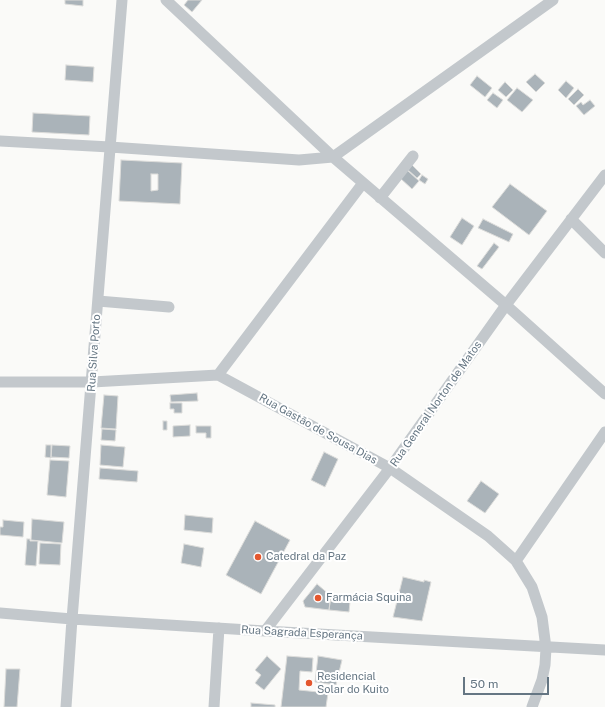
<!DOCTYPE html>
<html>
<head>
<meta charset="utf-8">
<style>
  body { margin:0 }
  #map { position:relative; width:605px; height:707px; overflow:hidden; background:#fafaf8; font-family:"Public Sans",sans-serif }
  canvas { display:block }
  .scale { position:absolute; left:463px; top:677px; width:86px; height:18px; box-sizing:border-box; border:2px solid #657683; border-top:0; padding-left:5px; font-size:12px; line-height:14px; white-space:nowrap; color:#657683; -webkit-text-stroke:3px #fff; paint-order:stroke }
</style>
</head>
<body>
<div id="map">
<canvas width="605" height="707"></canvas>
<div class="scale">50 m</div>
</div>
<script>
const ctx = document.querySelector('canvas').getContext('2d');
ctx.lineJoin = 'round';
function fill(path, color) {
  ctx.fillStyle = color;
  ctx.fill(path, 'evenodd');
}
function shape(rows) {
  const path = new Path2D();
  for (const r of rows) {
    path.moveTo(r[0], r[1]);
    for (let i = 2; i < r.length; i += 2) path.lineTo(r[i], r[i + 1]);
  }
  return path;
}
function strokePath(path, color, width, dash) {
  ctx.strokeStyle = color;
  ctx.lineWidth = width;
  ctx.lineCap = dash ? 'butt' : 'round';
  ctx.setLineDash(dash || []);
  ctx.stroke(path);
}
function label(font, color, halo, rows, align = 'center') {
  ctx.font = font + ' "Public Sans",sans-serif';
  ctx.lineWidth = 4;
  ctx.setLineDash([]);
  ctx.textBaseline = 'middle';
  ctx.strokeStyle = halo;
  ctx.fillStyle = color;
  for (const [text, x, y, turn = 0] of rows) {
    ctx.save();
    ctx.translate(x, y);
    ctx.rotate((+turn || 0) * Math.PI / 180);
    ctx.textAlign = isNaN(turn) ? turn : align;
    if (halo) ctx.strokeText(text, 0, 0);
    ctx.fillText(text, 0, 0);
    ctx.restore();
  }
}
const building = shape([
  [65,0,83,0,83,6,65,4,65,0],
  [188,0,202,0,192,12,184,5,188,0],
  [66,65,94,67,93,82,65,80,66,65],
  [535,74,545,83,536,92,526,82,535,74],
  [477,76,492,88,485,97,470,85,477,76],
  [566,81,574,88,566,98,558,90,566,81],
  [505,82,513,90,506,97,498,90,505,82],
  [517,88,533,100,522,112,507,100,517,88],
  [578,89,584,95,574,105,568,99,578,89],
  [493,93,503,100,497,108,487,100,493,93],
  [590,100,595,106,584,115,576,106,581,102,583,105,590,100],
  [33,113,90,116,89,135,32,132,33,113],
  [121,160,182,163,180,204,119,201,121,160],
  [151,174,158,174,158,190,151,191,151,174],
  [412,165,421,174,417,178,408,170,412,165],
  [407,170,419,181,412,189,400,178,407,170],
  [422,175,428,179,425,184,419,180,422,175],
  [510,184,547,211,529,235,492,207,510,184],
  [462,218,474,226,462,245,450,237,462,218],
  [483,219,513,234,509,242,478,228,483,219],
  [494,243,499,247,482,269,477,266,494,243],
  [197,393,198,401,171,402,170,395,197,393],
  [104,395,118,396,116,429,101,428,104,395],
  [170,403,182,403,182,413,174,413,174,409,170,409,170,403],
  [163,421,167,421,167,430,163,430,163,421],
  [190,425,190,436,173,437,173,426,190,425],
  [196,426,211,426,211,438,206,438,206,433,196,433,196,426],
  [102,429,116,430,115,441,101,440,102,429],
  [46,445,51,445,51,458,45,457,46,445],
  [52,445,70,446,69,458,51,457,52,445],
  [101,445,125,447,123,467,100,465,101,445],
  [324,452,338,459,325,487,311,480,324,452],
  [50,460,69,461,66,497,47,495,50,460],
  [100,468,138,471,137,482,99,479,100,468],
  [481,481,499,494,485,513,467,501,481,481],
  [185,515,213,518,212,533,184,530,185,515],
  [32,519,64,522,62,543,31,540,32,519],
  [3,520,24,522,23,537,0,535,0,527,3,527,3,520],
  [255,521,290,540,261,594,226,575,255,521],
  [27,539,30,539,30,541,38,541,36,566,25,565,27,539],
  [40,543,61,544,60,565,39,564,40,543],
  [184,544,204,548,201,567,181,563,184,544],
  [403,577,424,582,424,580,431,582,422,621,393,617,403,577],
  [317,584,331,596,329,610,305,607,303,601,317,584],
  [330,601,350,602,349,612,329,610,330,601],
  [267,656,281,669,264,690,255,683,261,675,255,670,267,656],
  [287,656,313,658,312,672,300,671,299,690,328,693,326,707,281,707,287,656],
  [318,656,342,660,336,685,315,682,318,656],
  [6,669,20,669,17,707,4,707,6,669],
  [251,703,275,705,275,707,251,707,251,703]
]);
fill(building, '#aab3b9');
strokePath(building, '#dcdcda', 1);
strokePath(shape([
  [166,0,333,157,506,305,605,394],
  [0,141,110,147,299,160,333,157,553,0],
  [380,198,413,156],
  [571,219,605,253],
  [98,301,169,307],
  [218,375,363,183],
  [0,382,92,382,218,375,390,468,488,536,516,561,532,587,542,617,546,648,545,665,542,680,532,707],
  [516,561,605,432],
  [0,613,72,619,265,631,605,650],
  [265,631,390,468,506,305,605,175],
  [66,707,72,619,122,0],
  [214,707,219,628]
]), '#c3c8cc', 11);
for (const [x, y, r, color] of [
  [258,557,4,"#e4572e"],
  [318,598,4,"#e4572e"],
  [309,683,4,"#e4572e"]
]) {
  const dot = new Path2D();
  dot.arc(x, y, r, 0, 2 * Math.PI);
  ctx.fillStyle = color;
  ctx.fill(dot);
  strokePath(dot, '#fff', 1.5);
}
label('11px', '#657683', '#fff', [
  ["Rua Silva Porto",94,353,-86],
  ["Rua General Norton de Matos",436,404,-55],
  ["Rua Gastão de Sousa Dias",318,429,29],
  ["Rua Sagrada Esperança",302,633,3]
]);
label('11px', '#657683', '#fff', [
  ["Catedral da Paz",266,557],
  ["Farmácia Squina",326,598],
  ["Residencial",317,677],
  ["Solar do Kuito",317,690]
], 'left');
</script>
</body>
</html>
